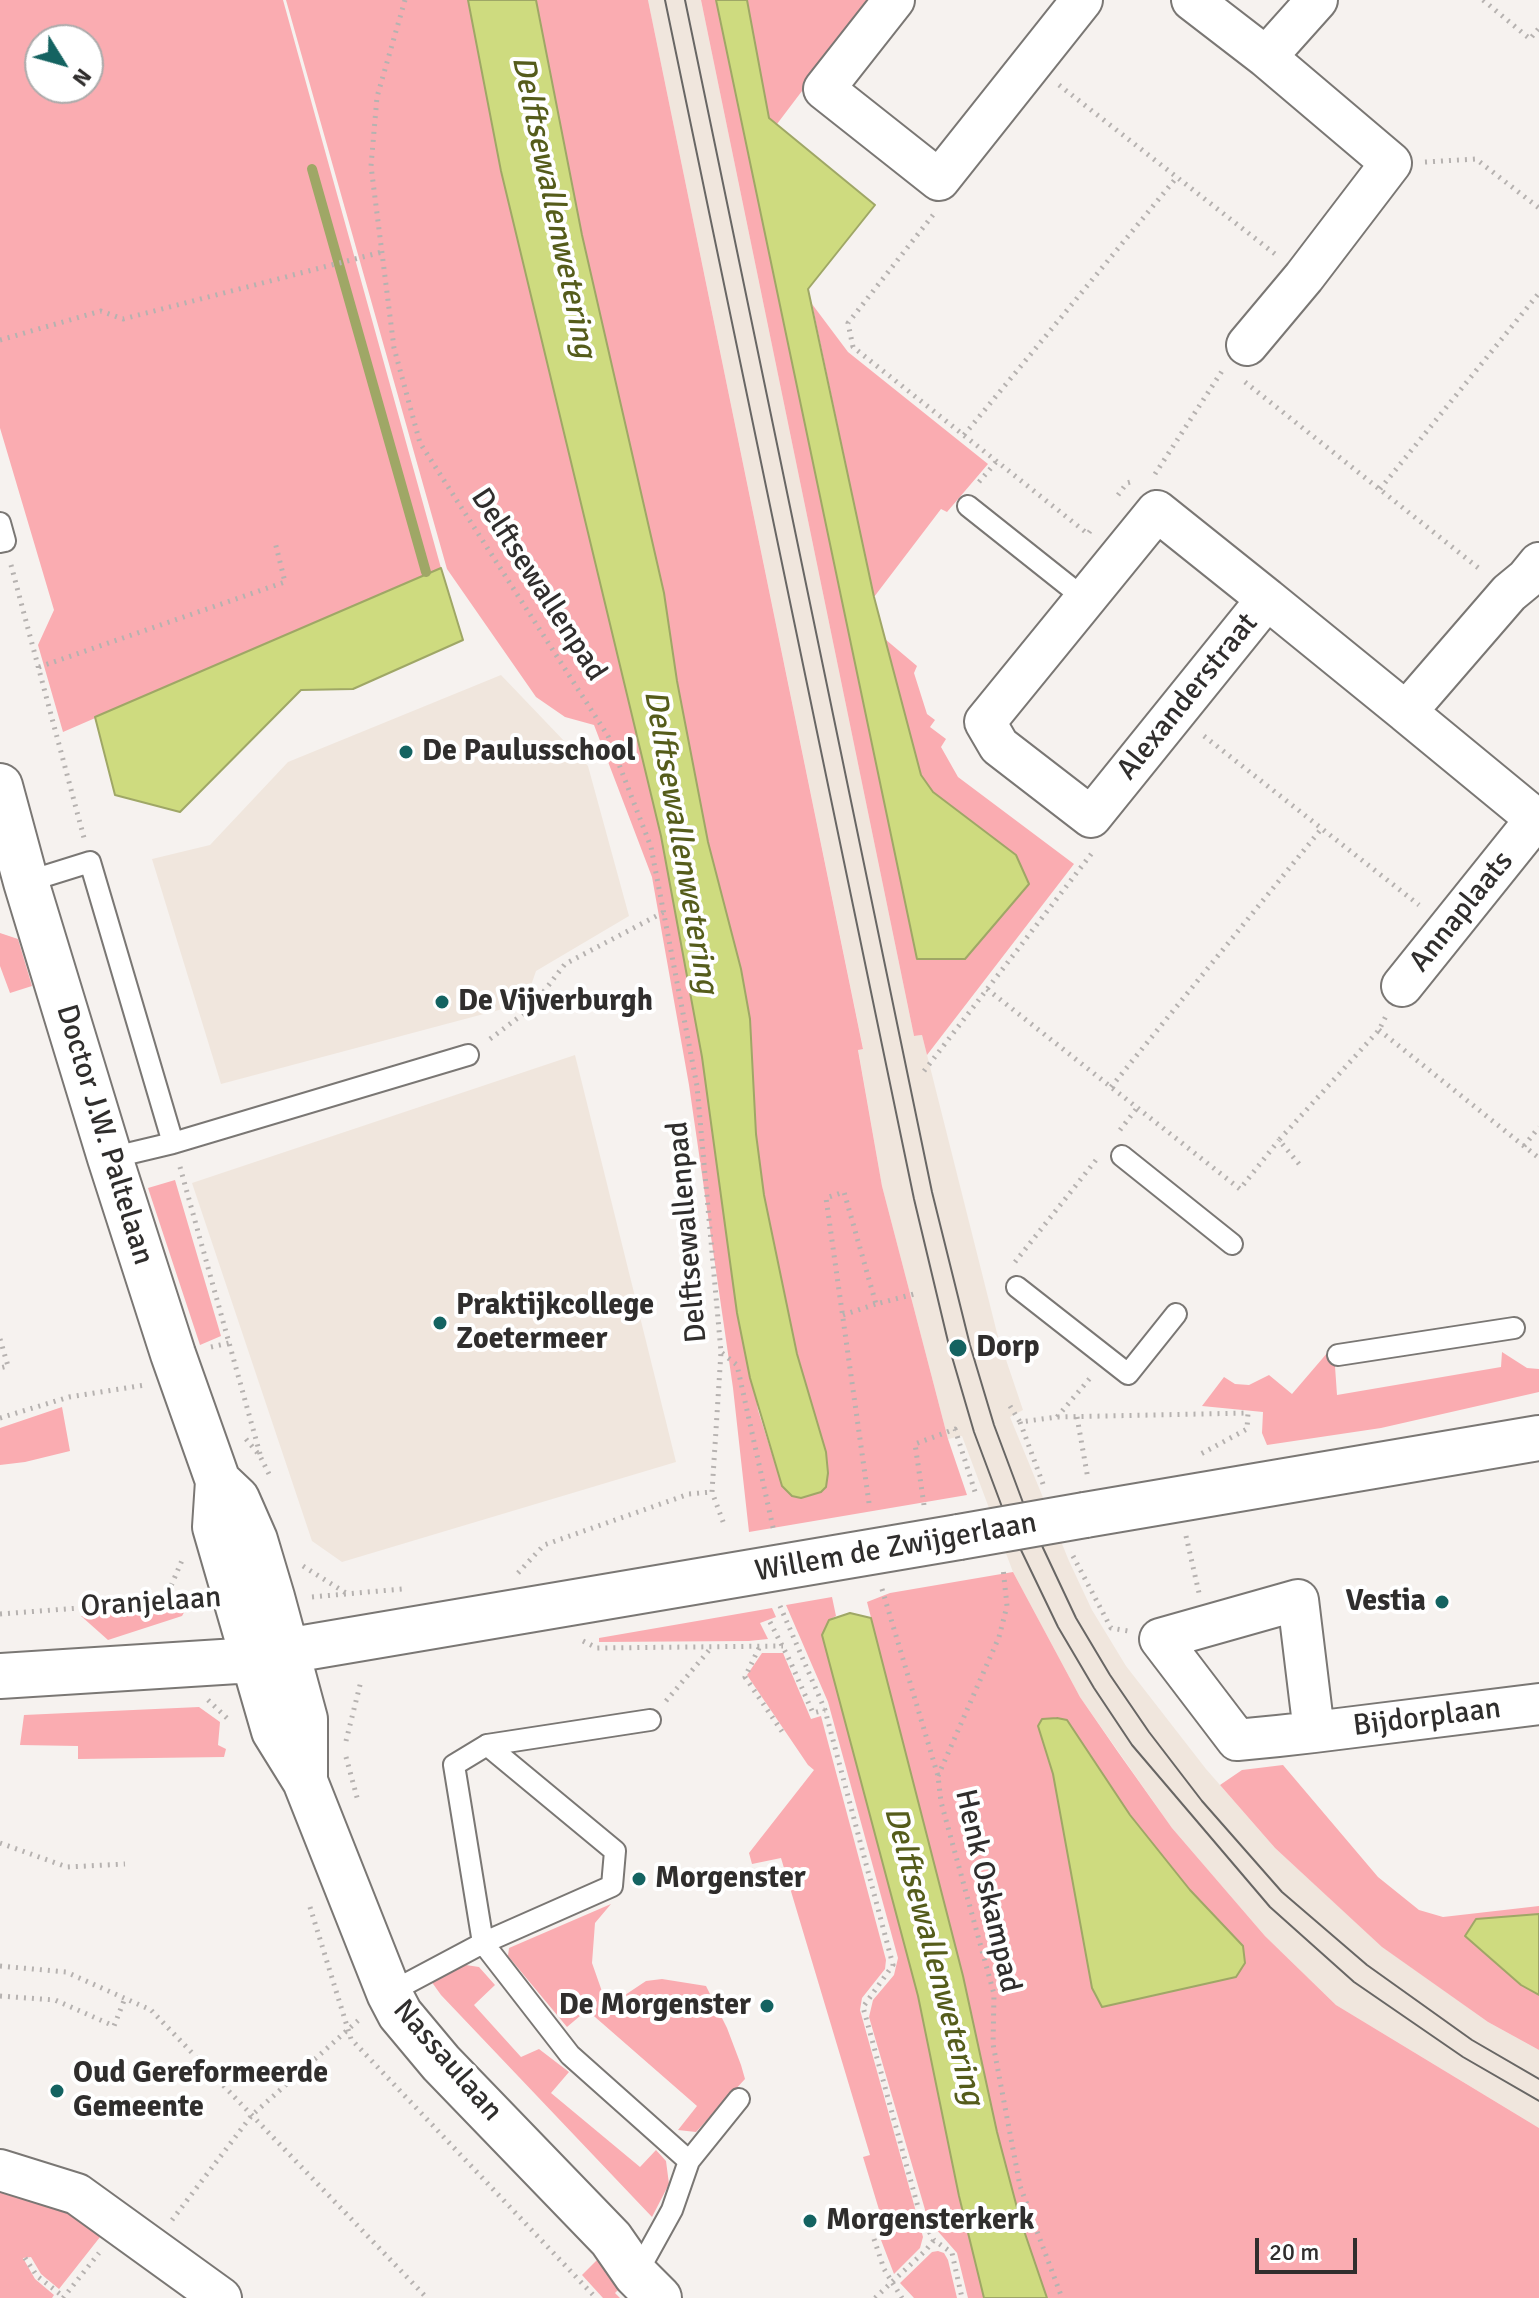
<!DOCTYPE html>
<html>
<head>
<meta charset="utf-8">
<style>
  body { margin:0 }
  #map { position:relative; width:1539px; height:2298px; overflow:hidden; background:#f6f2ef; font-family:Signika,sans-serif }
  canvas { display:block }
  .north { position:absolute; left:24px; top:24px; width:80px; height:80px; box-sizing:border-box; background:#fff; border:2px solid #acabab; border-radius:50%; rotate:127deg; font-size:22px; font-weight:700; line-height:32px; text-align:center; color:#302e2d }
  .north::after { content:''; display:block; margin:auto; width:28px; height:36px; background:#146361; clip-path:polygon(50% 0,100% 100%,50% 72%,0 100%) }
  .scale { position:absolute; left:1255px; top:2238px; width:102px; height:36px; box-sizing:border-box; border:4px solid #302e2d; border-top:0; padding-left:10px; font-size:24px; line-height:28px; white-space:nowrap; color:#302e2d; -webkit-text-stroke:6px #fff; paint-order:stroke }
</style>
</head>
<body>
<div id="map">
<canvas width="1539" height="2298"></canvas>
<div class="north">N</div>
<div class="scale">20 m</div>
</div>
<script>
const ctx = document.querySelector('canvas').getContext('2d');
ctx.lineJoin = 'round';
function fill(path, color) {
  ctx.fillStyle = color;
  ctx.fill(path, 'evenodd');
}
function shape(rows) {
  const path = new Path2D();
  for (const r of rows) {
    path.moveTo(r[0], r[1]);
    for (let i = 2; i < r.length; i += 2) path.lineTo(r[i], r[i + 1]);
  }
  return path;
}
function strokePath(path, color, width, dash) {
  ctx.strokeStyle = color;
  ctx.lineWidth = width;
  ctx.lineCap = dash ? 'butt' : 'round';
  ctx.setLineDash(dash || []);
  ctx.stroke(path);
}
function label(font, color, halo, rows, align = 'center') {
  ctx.font = font + ' Signika,sans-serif';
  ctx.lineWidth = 8;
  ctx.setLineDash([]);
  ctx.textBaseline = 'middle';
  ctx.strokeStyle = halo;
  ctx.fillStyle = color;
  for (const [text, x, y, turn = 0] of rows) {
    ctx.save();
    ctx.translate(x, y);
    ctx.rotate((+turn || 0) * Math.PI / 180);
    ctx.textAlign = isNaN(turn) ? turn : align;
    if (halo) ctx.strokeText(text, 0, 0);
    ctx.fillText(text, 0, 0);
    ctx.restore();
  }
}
fill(shape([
  [648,0,701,0,914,1036,922,1035,997,1333,1023,1410,1010,1417,1069,1561,1092,1610,1126,1666,1206,1769,1275,1848,1383,1947,1488,2022,1539,2050,1539,2128,1336,2005,1265,1936,1172,1828,1080,1697,1013,1572,962,1436,948,1439,882,1186,858,1049,863,1048],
  [501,675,588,766,629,916,536,971,525,1003,221,1084,152,859,210,845,288,762],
  [575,1055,676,1462,342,1562,312,1541,192,1183]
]), '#f0e6dd');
fill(shape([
  [0,0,283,0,441,568,63,732,38,645,54,610,0,428],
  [40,40,88,40,88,88,40,88],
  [286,0,468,0,501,171,661,836,702,1057,758,1410,782,1486,828,1473,826,1452,797,1354,764,1195,756,1134,750,1019,741,969,708,842,677,681,664,593,582,235,536,0,648,0,863,1049,858,1050,882,1186,948,1439,967,1495,749,1532,733,1388,689,1085,652,877,594,725,565,717,536,697,447,569],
  [701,0,716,0,917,959,1016,855,933,792,921,775,885,639,917,666,914,673,927,714,935,720,930,727,946,739,941,747,958,777,1074,864,927,1055,922,1035,914,1036],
  [747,0,871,0,777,124,769,118],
  [812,304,848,352,988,464,947,512,941,509,874,597],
  [0,933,18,939,32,986,10,993,0,966],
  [175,1180,221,1336,200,1345,148,1188],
  [1328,1352,1334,1352,1337,1395,1501,1367,1502,1352,1527,1368,1539,1369,1539,1392,1381,1428,1267,1445,1262,1433,1263,1412,1202,1406,1224,1377,1235,1384,1249,1385,1269,1375,1292,1394],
  [62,1407,70,1451,25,1462,0,1465,0,1428],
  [1013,1572,1080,1697,1118,1752,1172,1828,1265,1936,1336,2005,1539,2128,1539,2298,1047,2298,1020,2219,997,2132,963,1976,867,1602,890,1593],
  [1043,1719,1067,1720,1130,1815,1190,1890,1243,1946,1092,1988,1053,1774,1038,1726],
  [832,1597,836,1616,829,1620,822,1635,918,1996,959,2196,984,2298,968,2298,957,2253,928,2220,869,2017,873,2000,894,1975,898,1958,828,1702,786,1605],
  [772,1608,776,1617,760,1623,768,1639,749,1641,599,1642,599,1638],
  [186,1609,182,1616,108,1640,81,1616],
  [762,1653,783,1653,811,1719,821,1716,886,1960,885,1969,862,1998,860,2010,923,2237,920,2248,894,2274,881,2240,887,2236,863,2157,870,2155,781,1858,752,1864,749,1853,814,1770,808,1765,747,1675],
  [199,1707,220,1722,218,1745,226,1749,224,1757,78,1759,78,1746,20,1745,24,1715],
  [1283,1765,1378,1877,1419,1910,1443,1917,1539,1906,1539,2050,1488,2022,1382,1947,1275,1848,1220,1785,1242,1770],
  [611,1904,595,1923,592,1963,605,2000,616,2001,646,1981,662,1979,706,1986,727,2028,741,2065,745,2079,696,2132,678,2130,697,2106,587,2010,567,2027,508,1956,509,1948],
  [466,1965,479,1967,495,1985,474,2005,521,2057,539,2049,569,2072,551,2093,640,2167,656,2150,666,2161,669,2184,652,2217,441,1995,431,1981],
  [0,2183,71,2211,104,2232,59,2289,41,2274,31,2257,23,2258,35,2279,54,2295,52,2298,0,2298],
  [938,2251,944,2253,948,2260,957,2298,914,2298,900,2283,932,2252],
  [601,2256,619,2289,615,2293,620,2298,603,2298,582,2275]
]), '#faacb1');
const water = shape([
  [468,0,536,0,582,235,664,593,677,681,708,842,741,969,750,1019,756,1134,764,1195,797,1354,826,1452,828,1473,826,1487,821,1492,801,1498,792,1496,782,1486,750,1378,737,1313,702,1057,661,836,501,171,468,0],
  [716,0,747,0,769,118,875,205,808,289,874,597,921,775,933,792,1016,855,1029,884,965,959,917,959,716,0],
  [441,568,463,640,353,689,301,690,180,812,115,795,95,717,441,568],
  [850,1613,871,1618,963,1976,997,2132,1020,2219,1047,2298,984,2298,959,2196,918,1996,822,1635,829,1620,850,1613],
  [1057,1718,1067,1720,1130,1815,1190,1890,1243,1946,1245,1963,1236,1977,1102,2007,1092,1988,1053,1774,1038,1726,1042,1719,1057,1718],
  [1539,1914,1539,1995,1521,1985,1465,1936,1476,1919,1539,1914]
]);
fill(water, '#cedb7f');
strokePath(water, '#9fa766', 2);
strokePath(shape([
  [312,169,426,572]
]), '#9fa766', 10);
const service = shape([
  [968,506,1085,599],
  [0,523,5,541,0,542],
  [26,882,90,862,173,1143,110,1158],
  [173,1143,468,1055],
  [1122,1156,1232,1244],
  [1017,1287,1128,1374,1176,1314],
  [1338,1355,1514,1328],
  [650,1720,487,1745,454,1765,483,1943,570,2055,689,2161],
  [389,1993,483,1943,612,1886,615,1851,487,1745],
  [636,2275,672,2210,689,2161,739,2099]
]);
const minor = shape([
  [894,0,824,89,939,180,1082,0],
  [1192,0,1266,57,1317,0],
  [1247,345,1304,277,1391,163,1266,57],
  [1267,599,1157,511,985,722,999,746,1091,817,1267,599,1406,712,1509,593,1526,579,1539,563],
  [1402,986,1536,819,1406,712],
  [1314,1732,1298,1600,1160,1639,1237,1740,1278,1736,1314,1732,1539,1704],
  [0,2170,77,2194,221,2298]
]);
const tertiary = shape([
  [0,786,26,882,110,1158,173,1354,218,1481,215,1527,274,1731,305,1781,389,1993,400,2014,441,2063,611,2239,636,2275,659,2298],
  [218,1481,237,1499,255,1540,272,1597,305,1719,305,1781],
  [1085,1515,1539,1438],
  [0,1676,253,1660,286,1651,959,1537]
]);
strokePath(service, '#7a7774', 24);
strokePath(minor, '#7a7774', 44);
strokePath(tertiary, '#7a7774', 48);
strokePath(shape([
  [405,0,377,97,371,166,394,348,420,443,608,736,651,847,697,1086,721,1352,712,1492,725,1527],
  [1483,0,1530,39,1539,28],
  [1059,85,1275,254],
  [1425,162,1476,159,1539,208],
  [933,215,848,323,853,347,1088,534,1090,531],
  [0,340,101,311,123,319,382,252],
  [1245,382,1481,570],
  [964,435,1177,177],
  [1155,474,1224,368],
  [979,482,996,462],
  [1380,489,1539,293],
  [1118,495,1127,483,1134,481],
  [11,565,84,838],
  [39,667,285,582,275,542],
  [1204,736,1419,905],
  [987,989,1240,1189,1279,1140],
  [1379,1030,1539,1158],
  [490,1039,531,1008,565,964,664,912],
  [924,1071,1092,853],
  [1111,1087,1322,828],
  [1120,1130,1137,1108],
  [1524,1146,1539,1127],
  [1299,1164,1279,1140,1379,1030,1386,1016],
  [180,1167,260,1454],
  [1015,1262,1096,1160],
  [843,1315,876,1304],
  [0,1339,8,1366,0,1368],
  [211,1347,229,1343],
  [722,1353,737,1365,774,1532],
  [1010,1406,1020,1422],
  [1057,1417,1091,1377],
  [1077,1417,1088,1479],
  [0,1418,69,1397,145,1385],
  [246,1439,260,1456,269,1474],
  [1043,1484,1020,1422,1057,1417,1248,1413,1247,1429,1199,1455],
  [869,1503,826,1198,844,1192,876,1304,918,1293],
  [924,1505,915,1444,955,1429,976,1495],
  [1186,1536,1199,1593],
  [1073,1556,1111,1628,1128,1631],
  [303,1566,349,1595],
  [518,1573,544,1545,689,1494,712,1492],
  [882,1589,938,1776,941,1802,994,1994,993,2044,1020,2186,1062,2298],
  [312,1597,402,1589],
  [165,1600,183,1558],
  [780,1606,825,1710,893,1965,863,2007,921,2218,934,2240,952,2253,962,2298],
  [0,1614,198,1599],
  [770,1622,790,1661,813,1713,825,1710],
  [583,1641,597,1648,783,1646],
  [759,1648,745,1677,783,1733],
  [208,1700,230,1721],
  [666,1701,711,1648],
  [346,1741,361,1681],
  [346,1757,358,1801],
  [938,1776,999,1637,1007,1606,1003,1568],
  [0,1843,67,1867,125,1864],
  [310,1907,351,2039,596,2298],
  [0,1966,66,1972,151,2010,427,2298],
  [0,1996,55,2000,114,2026,125,1998],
  [172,2220,252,2115,361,2018],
  [25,2258,37,2276,64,2297],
  [63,2298,99,2253],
  [875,2298,926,2250,934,2240]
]), '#b6b2b0', 5, [2, 6]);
strokePath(service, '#fff', 20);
strokePath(minor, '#fff', 40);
strokePath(tertiary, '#fff', 44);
strokePath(shape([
  [665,0,914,1199,950,1350,974,1432,1008,1523,1058,1627,1094,1688,1132,1745,1270,1907,1354,1982,1463,2057,1539,2101],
  [685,0,932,1192,970,1345,994,1425,1028,1516,1076,1618,1110,1675,1149,1732,1202,1801,1282,1892,1367,1965,1472,2040,1539,2079]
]), '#686664', 2);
const tertiaryBridge = shape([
  [959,1537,1085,1515]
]);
strokePath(tertiaryBridge, '#7a7774', 48, []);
strokePath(shape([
  [874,2239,884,2269,902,2298]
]), '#b6b2b0', 5, [2, 6]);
strokePath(tertiaryBridge, '#fff', 44);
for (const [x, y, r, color] of [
  [406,752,8,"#146361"],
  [442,1002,8,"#146361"],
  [440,1323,8,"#146361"],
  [958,1348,10,"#146361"],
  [1442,1602,8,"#146361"],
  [639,1879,8,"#146361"],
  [767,2006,8,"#146361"],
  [57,2091,8,"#146361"],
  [810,2221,8,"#146361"]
]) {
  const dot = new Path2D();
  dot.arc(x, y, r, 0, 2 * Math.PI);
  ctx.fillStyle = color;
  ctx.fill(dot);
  strokePath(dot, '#fff', 3);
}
label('30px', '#302e2d', '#fff', [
  ["Delftsewallenpad",538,585,57],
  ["Alexanderstraat",1188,697,-51],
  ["Annaplaats",1462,912,-51],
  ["Doctor J.W. Paltelaan",104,1135,73],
  ["Delftsewallenpad",688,1232,-95],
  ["Willem de Zwijgerlaan",896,1548,-10],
  ["Oranjelaan",151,1603,-4],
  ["Bijdorplaan",1427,1718,-7],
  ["Henk Oskampad",987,1891,77],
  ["Nassaulaan",447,2061,49]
]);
label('bold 30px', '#302e2d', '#fff', [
  ["De Paulusschool",422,752],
  ["De Vijverburgh",458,1002],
  ["Praktijkcollege",456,1306],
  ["Zoetermeer",456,1340],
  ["Dorp",976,1348],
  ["Vestia",1426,1602,"right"],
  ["Morgenster",655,1879],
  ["De Morgenster",751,2006,"right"],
  ["Oud Gereformeerde",73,2074],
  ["Gemeente",73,2108],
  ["Morgensterkerk",826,2221]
], 'left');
label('italic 32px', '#555c1b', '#fff', [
  ["Delftsewallenwetering",553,207,78],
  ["Delftsewallenwetering",680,842,80],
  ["Delftsewallenwetering",933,1956,75]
]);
</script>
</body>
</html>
